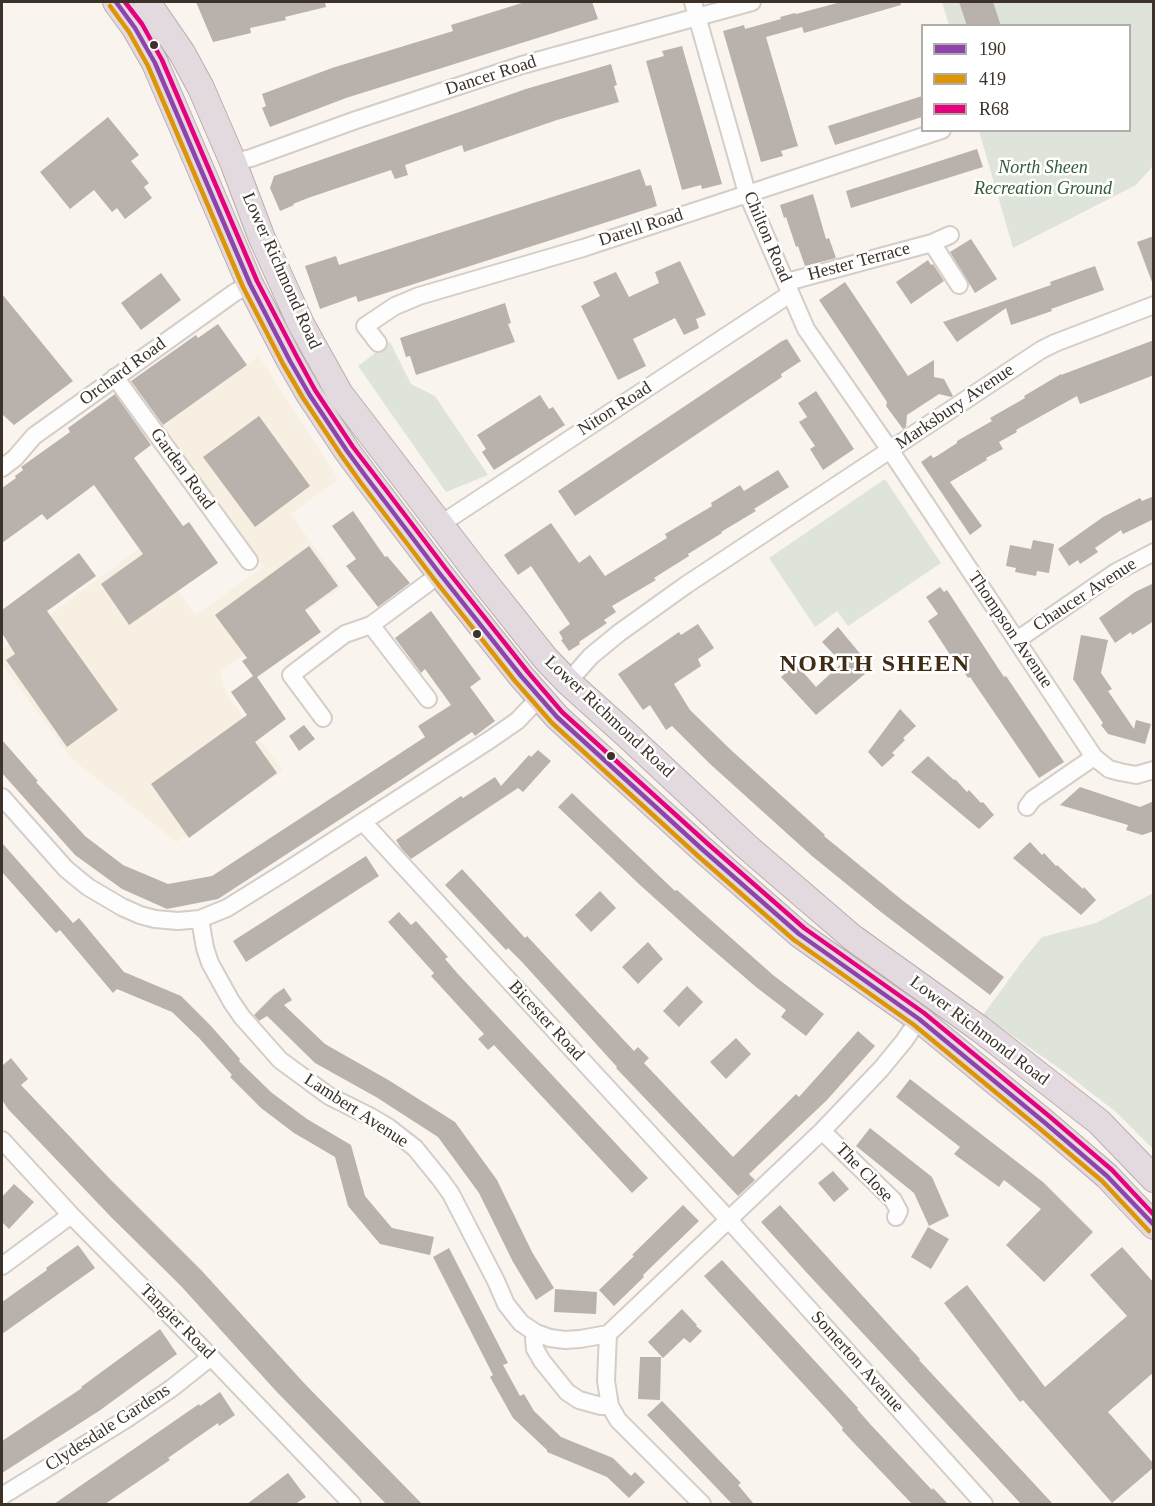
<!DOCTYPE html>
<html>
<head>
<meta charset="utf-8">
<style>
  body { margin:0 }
  #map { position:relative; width:1155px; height:1506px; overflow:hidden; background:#faf4ef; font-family:"Times New Roman",serif }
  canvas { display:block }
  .frame { position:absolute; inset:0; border:3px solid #3c3228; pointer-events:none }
  .legend { position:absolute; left:921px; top:24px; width:210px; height:108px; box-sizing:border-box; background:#fff; border:2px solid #b1ada9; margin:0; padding:8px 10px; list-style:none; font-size:18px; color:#3c3228 }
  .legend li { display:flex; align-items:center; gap:12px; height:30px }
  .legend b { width:30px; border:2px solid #b1ada9 }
</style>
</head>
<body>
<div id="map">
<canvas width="1155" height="1506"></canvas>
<div class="frame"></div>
<ul class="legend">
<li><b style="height:8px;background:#8e44ad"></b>190</li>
<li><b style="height:8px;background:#db9506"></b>419</li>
<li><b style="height:8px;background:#e5007d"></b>R68</li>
</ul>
</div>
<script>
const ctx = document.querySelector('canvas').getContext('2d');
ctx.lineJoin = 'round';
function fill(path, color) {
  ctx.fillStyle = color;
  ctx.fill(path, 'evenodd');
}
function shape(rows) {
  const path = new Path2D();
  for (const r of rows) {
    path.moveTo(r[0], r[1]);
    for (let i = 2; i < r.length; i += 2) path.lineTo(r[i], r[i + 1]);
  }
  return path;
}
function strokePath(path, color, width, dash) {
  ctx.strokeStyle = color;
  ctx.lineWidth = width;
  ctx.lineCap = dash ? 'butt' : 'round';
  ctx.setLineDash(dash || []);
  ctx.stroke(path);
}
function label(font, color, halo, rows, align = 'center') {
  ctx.font = font + ' "Times New Roman",serif';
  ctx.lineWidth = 5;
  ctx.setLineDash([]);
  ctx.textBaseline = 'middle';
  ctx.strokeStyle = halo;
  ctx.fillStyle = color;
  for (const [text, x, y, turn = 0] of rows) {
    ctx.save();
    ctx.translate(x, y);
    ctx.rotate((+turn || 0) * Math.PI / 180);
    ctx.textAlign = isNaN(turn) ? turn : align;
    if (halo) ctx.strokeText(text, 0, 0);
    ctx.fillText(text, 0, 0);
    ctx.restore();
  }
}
fill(shape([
  [259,356,338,479,291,514,342,587,220,671,226,693,283,771,177,842,72,759,2,664,2,650,145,544,195,615,264,567,162,426]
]), '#f7efe1');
fill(shape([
  [942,2,1153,2,1153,166,1136,185,1013,248,979,131,1130,130,1130,26,949,25],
  [390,342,411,384,435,396,488,475,446,492,358,366],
  [885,479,941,563,848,626,837,611,815,627,769,558],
  [1153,893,1153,1149,1116,1112,1063,1071,983,1015,1024,959,1042,937,1096,923]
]), '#dee4da');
fill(shape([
  [196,2,325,2,326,7,285,17,286,20,250,28,251,33,213,42],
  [525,2,592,2,598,19,346,98,270,127,262,108,266,106,262,94,332,68,453,31,451,25],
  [841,2,900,2,901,5,804,33,802,27,766,37,798,146,781,151,783,156,761,162,723,31,744,25,745,29,781,19,780,17,795,13,796,14],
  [959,2,993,2,1001,26,967,26],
  [682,46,722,184,702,189,701,185,682,190,646,61,664,56,662,51],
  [611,64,617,85,614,86,619,102,557,120,464,152,462,145,405,165,408,175,395,179,391,170,308,198,293,204,294,205,280,211,270,188,274,176,526,89],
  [922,96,922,117,835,145,828,126],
  [108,117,139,155,131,161,149,183,144,187,152,198,125,219,117,208,112,212,94,190,70,209,40,172],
  [977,149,983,167,851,208,846,191],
  [640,169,646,186,651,185,657,206,358,302,356,296,320,309,305,266,336,256,339,265],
  [813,194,826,239,829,238,836,258,805,266,798,246,796,247,786,217,784,218,780,205],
  [1154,236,1154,282,1152,282,1137,242],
  [971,239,997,279,975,293,950,252],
  [928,260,931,265,933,264,944,281,911,304,896,282],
  [680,261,706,315,696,319,699,328,684,335,675,318,633,339,646,366,618,380,581,306,600,296,593,282,616,272,629,297,659,283,655,272],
  [1095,266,1104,290,1051,309,1052,311,1011,325,1006,308,957,342,943,322,1051,285,1050,282],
  [161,273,181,300,141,330,121,303],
  [845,282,908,376,934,360,934,377,944,379,953,396,951,397,939,394,907,415,906,427,903,429,886,406,887,402,819,300],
  [2,294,73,381,14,425,2,414],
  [505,303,511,323,508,324,515,342,416,375,410,356,406,357,400,338],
  [218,324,247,365,163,425,131,381,196,335,198,338],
  [787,339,801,361,781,374,782,377,575,516,558,491,782,341],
  [1154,340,1154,375,1080,404,1077,396,1016,430,1017,432,999,442,1003,449,986,458,987,460,950,482,982,526,970,535,921,462,931,455,933,458,937,456,957,443,957,441,992,421,990,418,1025,398,1024,396,1061,374,1061,375],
  [816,391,854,449,823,470,810,449,815,446,799,422,807,417,798,403],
  [115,394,151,445,134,458,183,526,189,522,218,563,129,625,101,584,143,554,94,485,47,520,42,514,2,543,2,488,16,478,15,476,23,470,21,467,70,432,68,428],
  [540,395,549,409,553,407,565,425,494,470,482,452,486,449,477,435],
  [259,416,310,486,255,527,203,457],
  [778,470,789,487,754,509,756,511,721,532,722,533,688,554,689,556,654,578,656,580,612,606,616,612,604,620,607,623,579,642,580,644,569,651,561,640,563,639,559,632,570,624,531,566,518,575,504,555,551,523,579,563,590,555,605,576,667,538,665,534,712,506,711,503,740,485,744,491],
  [1154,496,1154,519,1123,534,1121,530,1095,548,1098,552,1080,564,1078,560,1069,566,1058,549,1103,517,1140,498,1142,501],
  [353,511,385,557,387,556,410,583,378,607,346,566,356,559,332,526],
  [1033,540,1054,544,1049,573,1037,571,1036,576,1015,572,1016,568,1006,566,1010,545,1031,549],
  [309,546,338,586,305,610,321,632,257,677,286,719,255,742,277,773,189,838,151,784,247,715,231,692,253,676,242,661,247,658,215,615],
  [79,553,96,576,47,611,118,710,67,747,6,660,15,654,2,633,2,610],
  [1154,583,1154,621,1132,635,1131,632,1115,643,1099,618,1135,592],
  [940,587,944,592,947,590,1004,677,1006,676,1064,762,1039,778,970,677,968,678,960,666,958,667,928,621,938,614,926,597],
  [431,611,481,679,470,687,495,721,475,736,472,732,408,775,218,899,167,909,122,889,75,855,2,773,2,740,38,781,36,782,85,836,123,865,168,884,212,876,425,737,418,726,451,705,425,669,421,673,395,638],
  [698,624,714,648,698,659,701,666,674,684,690,710,731,750,825,835,824,836,902,900,1004,977,990,995,881,912,812,856,709,763,672,726,666,730,650,705,643,710,618,674,679,632,681,635],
  [838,627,872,668,816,715,781,677,796,664,816,687,842,663,822,642],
  [1081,635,1108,640,1101,673,1112,689,1108,691,1134,729,1136,720,1151,724,1145,744,1108,734,1101,725,1103,723,1073,679],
  [900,709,916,726,903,738,905,740,892,753,895,755,882,767,868,752],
  [304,725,315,739,299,751,289,736],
  [538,750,551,761,523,792,518,788,411,859,401,848,396,840,461,796,463,798,495,777,501,786,529,755,531,757],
  [928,756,954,780,955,779,967,792,969,790,981,803,983,802,994,815,979,829,911,772],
  [1080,787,1140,807,1154,801,1154,831,1142,835,1126,830,1128,825,1060,805],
  [572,793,675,891,677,890,773,975,824,1014,806,1036,781,1017,786,1010,756,987,699,938,640,885,558,807],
  [1030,842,1042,855,1044,853,1056,866,1057,865,1083,889,1084,887,1096,900,1081,915,1013,858],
  [2,843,73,923,79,918,124,972,181,996,211,1026,240,1059,239,1061,272,1093,307,1119,351,1145,365,1196,392,1228,434,1237,430,1255,380,1244,348,1206,335,1157,294,1133,261,1108,230,1077,232,1075,199,1038,172,1012,117,989,113,993,60,930,56,933,2,872],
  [366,856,379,876,246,962,233,941],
  [462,869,525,938,527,936,634,1051,638,1047,649,1058,644,1063,733,1157,796,1094,799,1097,858,1031,875,1046,827,1100,749,1174,755,1180,738,1196,616,1068,617,1067,522,962,508,948,506,950,445,885],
  [600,891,616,908,591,932,575,915],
  [399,912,411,925,416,921,448,957,445,959,458,974,648,1178,632,1193,494,1045,488,1050,478,1039,484,1034,431,976,434,973,388,922],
  [648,942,663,959,638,984,622,967],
  [687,986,703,1002,679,1027,663,1011],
  [284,988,292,1000,284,1005,325,1044,390,1081,455,1122,497,1180,532,1252,554,1288,536,1300,513,1262,479,1193,438,1137,376,1097,315,1063,267,1016,259,1021,254,1015,274,995],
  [736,1038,751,1054,726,1079,710,1062],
  [11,1058,28,1079,21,1085,109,1178,202,1271,304,1383,422,1504,386,1504,275,1390,181,1286,111,1217,8,1109,2,1100,2,1066],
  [910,1079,1043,1182,1093,1232,1044,1282,1006,1245,1041,1209,1004,1180,999,1187,954,1154,960,1147,896,1097],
  [870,1128,932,1177,949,1216,929,1226,914,1193,856,1146],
  [833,1171,849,1189,834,1202,818,1183],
  [14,1184,34,1202,9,1229,2,1222,2,1197],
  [683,1205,699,1221,643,1275,644,1277,614,1306,599,1290,634,1256,632,1255],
  [780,1205,909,1347,920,1359,919,1360,1053,1504,1021,1504,807,1273,761,1222],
  [928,1227,949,1239,931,1269,911,1257],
  [78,1245,95,1268,2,1334,2,1302,47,1270,46,1268],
  [1122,1247,1154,1283,1154,1372,1108,1412,1154,1464,1154,1467,1112,1503,1023,1400,1020,1402,944,1303,967,1285,1045,1387,1127,1316,1090,1275],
  [449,1248,508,1363,503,1365,520,1396,524,1394,534,1411,561,1437,613,1458,631,1476,635,1472,645,1482,629,1498,607,1477,547,1452,547,1450,513,1418,490,1377,493,1375,433,1257],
  [722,1260,858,1408,857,1409,871,1425,932,1490,933,1488,948,1504,912,1504,853,1442,842,1430,843,1428,829,1412,704,1276],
  [555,1289,597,1292,596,1314,554,1312],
  [682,1309,697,1325,696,1326,702,1331,690,1343,684,1338,663,1358,648,1342],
  [160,1329,177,1354,99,1411,2,1473,2,1441,82,1388,81,1387],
  [640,1357,661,1357,660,1400,638,1399],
  [220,1392,235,1415,219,1426,218,1423,168,1458,170,1460,105,1504,54,1504,199,1404,200,1406],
  [662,1401,741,1483,738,1485,754,1504,732,1504,647,1415],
  [288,1473,306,1497,295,1504,247,1504]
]), '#b9b1ab');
const minor = shape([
  [693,2,747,193,806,329,890,450,1094,757,1109,769,1120,772,1136,775,1154,770],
  [233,162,251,158,356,120,522,65,752,2],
  [932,243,959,285],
  [787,282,932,243,950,235],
  [378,343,365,326,395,306,419,296,583,248,942,130],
  [115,377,249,561],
  [2,468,15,458,34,436,234,293,250,284],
  [441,524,790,294],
  [371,625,428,699],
  [1017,640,1116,572,1154,552],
  [568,682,591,656,619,633,686,585,1041,350,1055,343,1154,305],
  [323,718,291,675,345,634,371,625,440,574],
  [2,797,66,869,88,887,122,907,140,915,155,919,178,921,200,919,227,908,288,870,491,739,517,721,540,697],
  [1027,807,1033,799,1094,757],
  [363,822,729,1220,984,1504],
  [200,919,205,948,210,963,231,1001,242,1017,280,1060,329,1096,371,1117,388,1127,415,1148,441,1180,451,1194,496,1281,506,1304,521,1323,536,1333],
  [822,1131,893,1200,899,1211,896,1217],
  [2,1140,71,1215,211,1357,352,1504],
  [2,1266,71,1215],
  [608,1334,822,1131,881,1069,904,1041,919,1019],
  [610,1406,601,1406,579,1400,567,1392,542,1361,535,1349,534,1339,536,1333,550,1338,565,1340,580,1339,608,1334,606,1381,610,1406,618,1420,702,1504],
  [2,1496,128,1418,172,1388,211,1357]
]);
const highway = shape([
  [116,2,135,28,155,63,250,284,290,361,309,394,347,451,367,478,440,574,521,676,557,717,703,850,799,934,919,1019,1044,1122,1107,1176,1154,1226],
  [147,2,182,53,201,88,233,162,261,236,301,324,340,394,475,570,545,658,568,682,627,735,746,846,853,938,980,1029,1099,1122,1154,1179]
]);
strokePath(minor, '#d5cdc6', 20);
strokePath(highway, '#baadb1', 28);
strokePath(minor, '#fefdfd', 16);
strokePath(highway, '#e3dadf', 26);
strokePath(shape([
  [116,2,135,28,155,63,250,284,290,361,309,394,347,451,367,478,440,574,521,676,557,717,703,850,799,934,919,1019,1044,1122,1107,1176,1154,1225]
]), '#8e44ad', 4.5);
strokePath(shape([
  [110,6,129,32,148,66,243,287,283,364,303,398,341,455,361,483,434,579,515,681,552,723,698,856,794,940,914,1025,1039,1128,1102,1181,1149,1231]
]), '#db9506', 4.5);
strokePath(shape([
  [125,2,142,24,162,60,257,281,297,357,315,390,353,447,373,473,446,569,527,671,562,712,708,844,804,928,924,1013,1049,1116,1112,1170,1154,1215]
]), '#e5007d', 4.5);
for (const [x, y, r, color] of [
  [154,45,5,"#3c3228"],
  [477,634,5,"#3c3228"],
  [611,756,5,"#3c3228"]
]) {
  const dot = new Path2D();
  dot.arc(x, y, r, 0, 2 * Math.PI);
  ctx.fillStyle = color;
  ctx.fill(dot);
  strokePath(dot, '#fff', 2);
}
label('18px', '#3c3228', '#fff', [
  ["Dancer Road",491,76,-18],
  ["Darell Road",641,228,-18],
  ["Chilton Road",767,237,67],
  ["Hester Terrace",859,262,-15],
  ["Lower Richmond Road",281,271,66],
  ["Orchard Road",123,372,-36],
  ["Marksbury Avenue",955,407,-34],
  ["Niton Road",615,409,-33],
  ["Garden Road",182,469,54],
  ["Chaucer Avenue",1085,595,-33],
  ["Thompson Avenue",1010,630,56],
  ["Lower Richmond Road",609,717,43],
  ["Bicester Road",546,1021,47],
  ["Lower Richmond Road",979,1031,37],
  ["Lambert Avenue",356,1111,33],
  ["The Close",864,1173,46],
  ["Tangier Road",177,1322,45],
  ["Somerton Avenue",857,1362,48],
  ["Clydesdale Gardens",108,1428,-33]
]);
label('italic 18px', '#345a38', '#fff', [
  ["North Sheen",1043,168],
  ["Recreation Ground",1043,189]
]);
ctx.letterSpacing = '1.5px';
label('bold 24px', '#3f2c16', '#fff', [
  ["NORTH SHEEN",875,665]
]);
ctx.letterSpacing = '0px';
</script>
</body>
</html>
